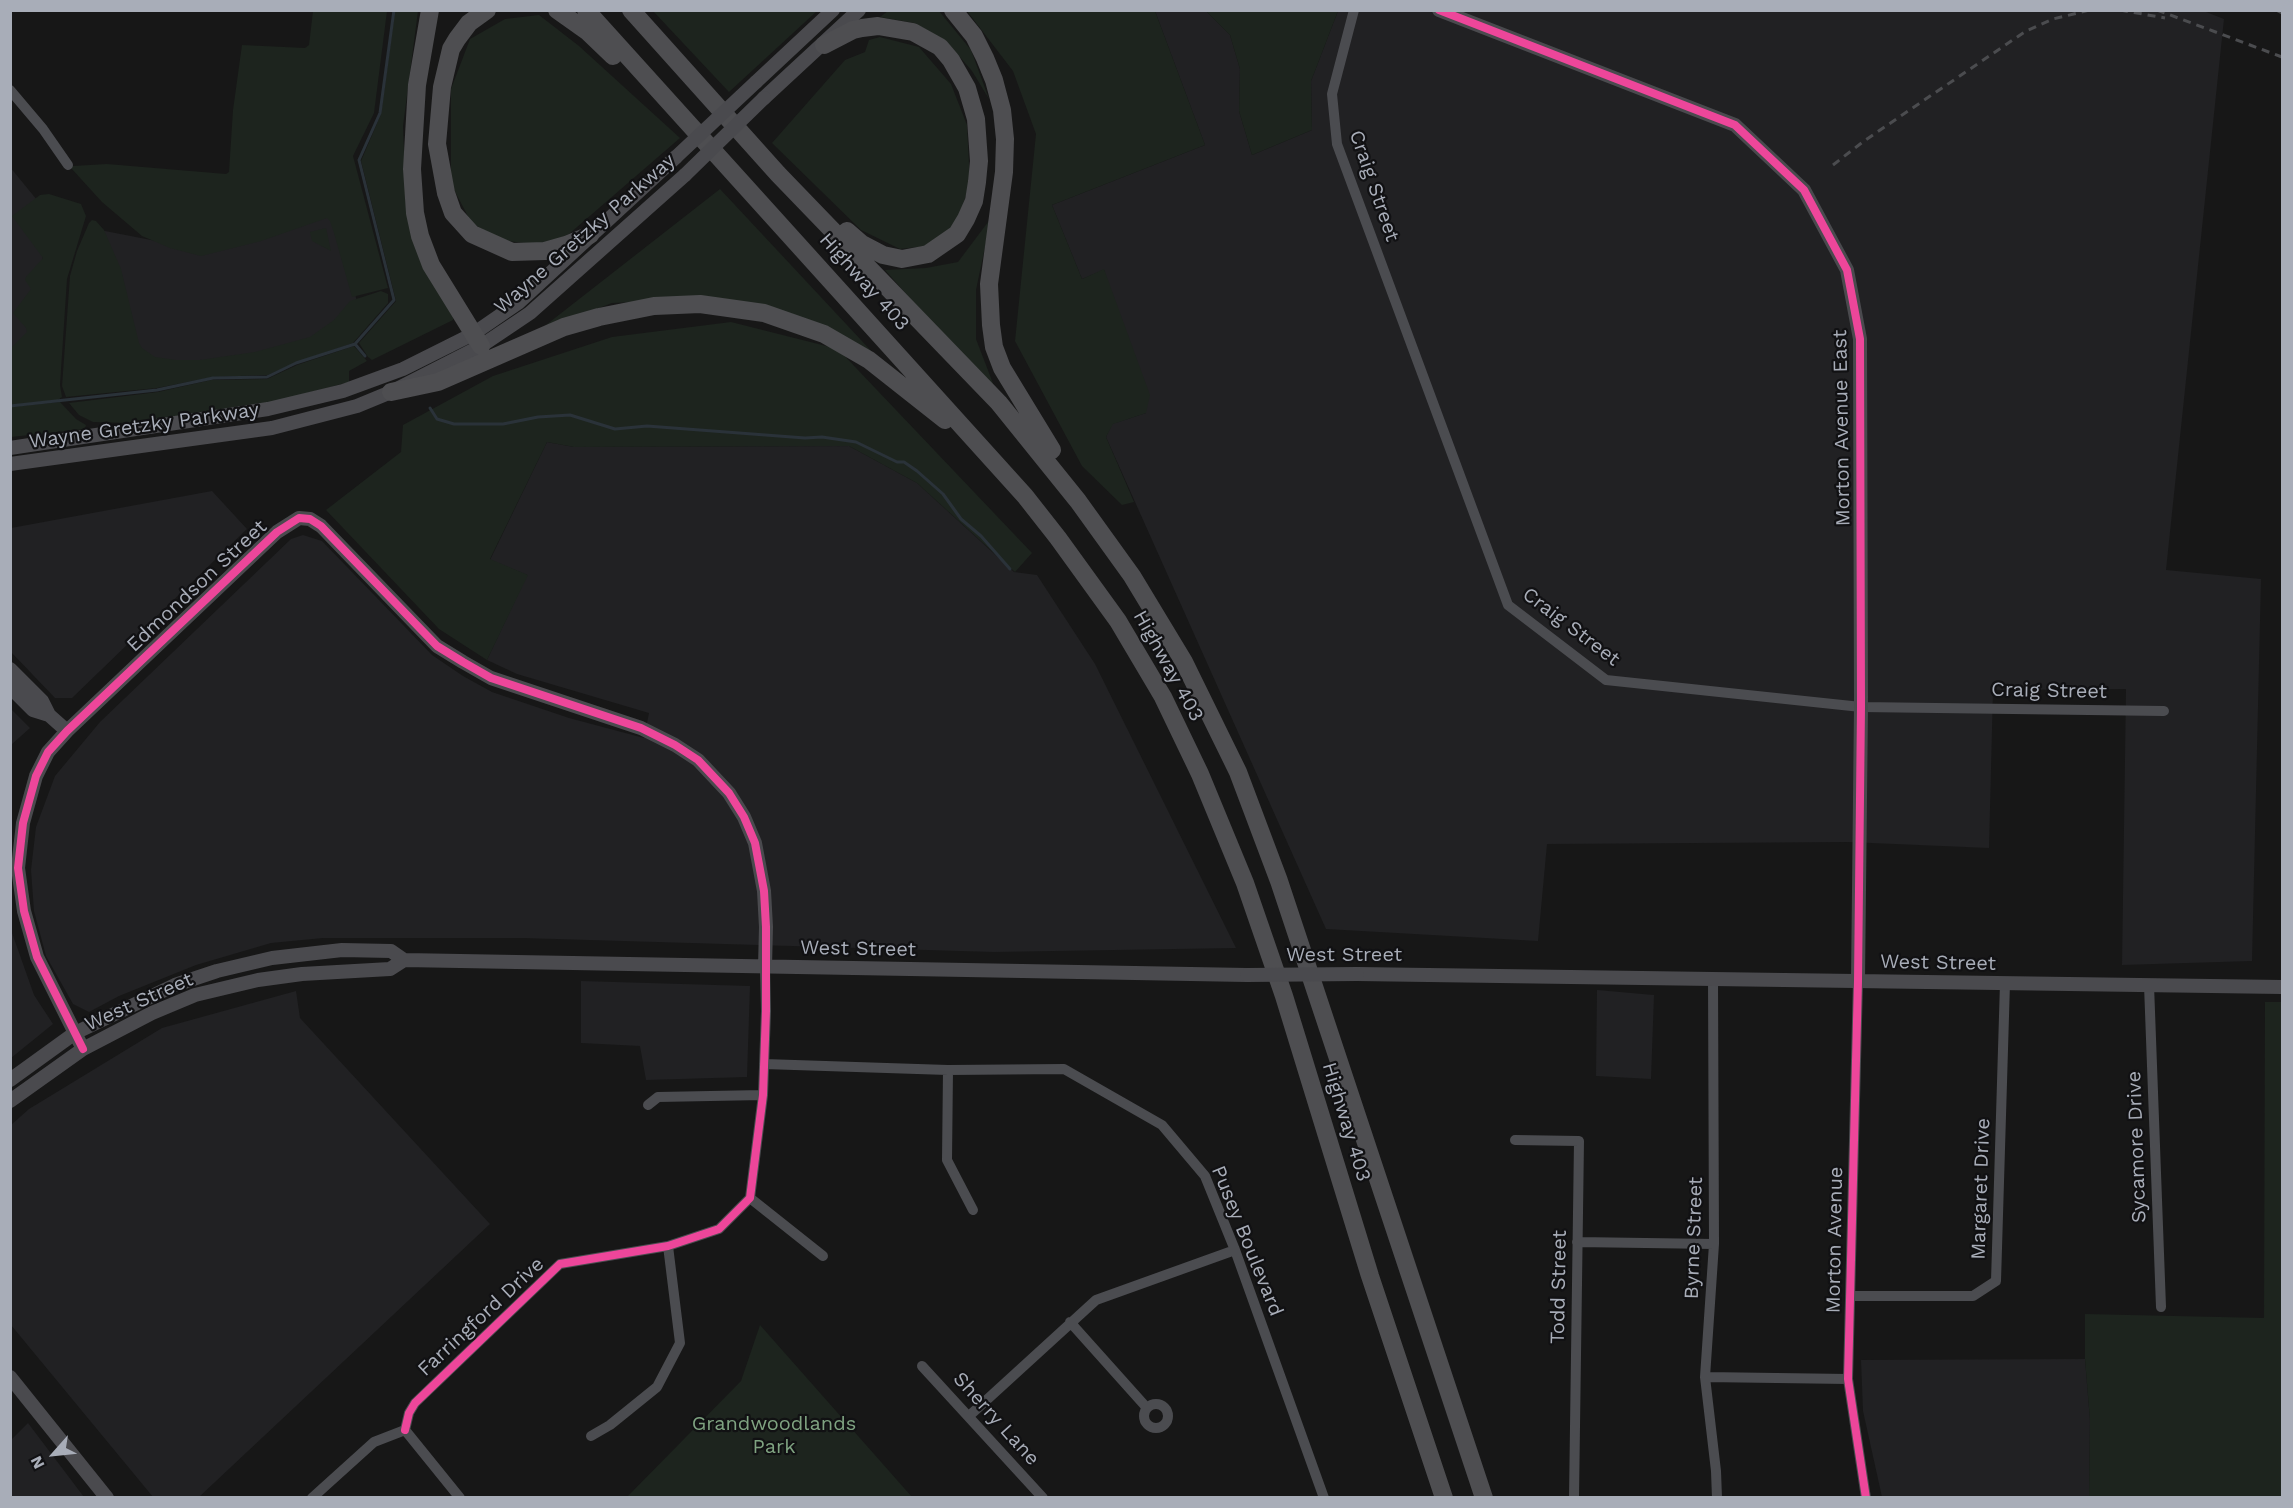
<!DOCTYPE html>
<html>
<head>
<meta charset="utf-8">
<style>
  body { margin:0 }
  #map { position:relative; width:2293px; height:1508px; overflow:hidden; background:#171717; font-family:"Work Sans",sans-serif }
  canvas { display:block }
  .frame { position:absolute; inset:0; border:12px solid #a8adb8; pointer-events:none }
  .north { position:absolute; left:24px; top:1424px; width:60px; height:60px; -webkit-text-stroke:4px #111113; paint-order:stroke; rotate:243deg; font-size:16px; font-weight:700; line-height:24px; text-align:center; color:#a8adb8 }
  .north::after { content:''; display:block; margin:auto; width:21px; height:27px; background:#a8adb8; clip-path:polygon(50% 0,100% 100%,50% 72%,0 100%) }
</style>
</head>
<body>
<div id="map">
<canvas width="2293" height="1508"></canvas>
<div class="frame"></div>
<div class="north">N</div>
</div>
<script>
const ctx = document.querySelector('canvas').getContext('2d');
ctx.lineJoin = 'round';
function fill(path, color) {
  ctx.fillStyle = color;
  ctx.fill(path, 'evenodd');
}
function shape(rows) {
  const path = new Path2D();
  for (const r of rows) {
    if (r.length === 3) {
      path.moveTo(r[0] + r[2], r[1]);
      path.arc(r[0], r[1], r[2], 0, 2 * Math.PI);
      continue;
    }
    path.moveTo(r[0], r[1]);
    for (let i = 2; i < r.length; i += 2) path.lineTo(r[i], r[i + 1]);
  }
  return path;
}
function strokePath(path, color, width, dash) {
  ctx.strokeStyle = color;
  ctx.lineWidth = width;
  ctx.lineCap = dash ? 'butt' : 'round';
  ctx.setLineDash(dash || []);
  ctx.stroke(path);
}
function label(font, color, halo, rows, align = 'center') {
  ctx.font = font + ' "Work Sans",sans-serif';
  ctx.lineWidth = 4.5;
  ctx.setLineDash([]);
  ctx.textBaseline = 'middle';
  ctx.strokeStyle = halo;
  ctx.fillStyle = color;
  for (const [text, x, y, turn = 0] of rows) {
    ctx.save();
    ctx.translate(x, y);
    ctx.rotate((+turn || 0) * Math.PI / 180);
    ctx.textAlign = isNaN(turn) ? turn : align;
    if (halo) ctx.strokeText(text, 0, 0);
    ctx.fillText(text, 0, 0);
    ctx.restore();
  }
}
fill(shape([
  [2201,10,2224,19,2166,570,2261,579,2252,961,2122,965,2126,689,1993,690,1989,848,1848,842,1547,844,1538,941,1326,929,1106,437,1112,424,1146,413,1104,270,1082,279,1052,205,1205,145,1155,11,1206,11,1230,35,1240,69,1239,111,1252,155,1312,130,1311,81,1338,11],
  [10,167,46,211,36,352,10,367],
  [335,212,362,322,287,348,146,374,100,230,202,250],
  [547,442,574,447,849,446,917,483,1014,572,1037,575,1095,664,1236,948,994,952,522,938,323,938,271,943,196,965,119,996,89,1012,73,1004,46,956,34,911,31,870,36,827,55,776,100,722,291,539,303,535,322,541,432,655,463,676,492,692,569,718,644,738,649,713,517,674,487,660,527,575,490,560],
  [212,491,247,529,72,698,55,698,11,652,11,528],
  [11,709,30,728,11,745],
  [11,930,34,995,53,1024,11,1058],
  [581,981,750,986,747,1077,646,1080,640,1046,581,1043],
  [1597,990,1654,995,1651,1079,1596,1076],
  [296,991,300,1018,490,1224,199,1497,153,1497,11,1325,11,1125,29,1109,162,1028],
  [2085,1359,2090,1420,2089,1497,1882,1497,1863,1411,1861,1360],
  [28,1423,84,1497,11,1497,11,1440]
]), '#212123');
fill(shape([
  [313,11,387,11,374,113,353,156,388,288,352,297,334,233,330,221,327,218,261,241,201,256,170,248,142,236,102,202,71,168,73,166,107,164,226,174,229,172,233,110,242,45,305,48,309,45],
  [395,11,418,11,403,126,406,206,454,312,453,320,372,360,368,357,359,343,396,301,361,161,381,114],
  [653,11,817,11,729,92],
  [888,11,939,11,971,50,989,99,972,71,946,41,914,23,880,17],
  [967,11,1155,11,1205,145,1052,205,1082,279,1104,269,1150,395,1146,413,1113,424,1106,437,1134,502,1122,505,1082,466,1015,341,1036,134,1013,71],
  [1206,11,1338,11,1311,81,1312,130,1252,155,1239,111,1240,69,1230,35],
  [539,15,579,46,680,138,569,234,543,245,498,240,471,222,451,184,451,89,470,39,505,19],
  [880,37,919,47,951,84,967,125,970,183,957,223,935,245,900,249,861,230,772,143,845,60,865,52,869,40],
  [720,189,875,355,852,342,682,300,612,303,537,332],
  [49,194,81,204,86,216,67,279,60,385,62,397,58,400,11,405,11,348,27,332,26,328,13,313,31,289,25,280,26,277,43,258,12,216,40,195],
  [991,218,976,290,976,339,999,399,885,270,926,268,958,262],
  [92,220,96,221,104,230,121,269,139,343,142,348,155,357,176,360,200,360,255,352,310,337,334,320,350,301,381,291,388,294,388,303,353,343,297,362,268,375,213,377,157,388,66,397,62,386,70,276,77,251,89,223],
  [326,228,331,251,312,241,310,232],
  [731,322,838,349,1032,553,1015,572,917,483,849,446,574,447,547,442,490,559,528,575,487,660,439,629,326,510,401,452,403,425,493,376,612,337],
  [354,346,367,361,349,371,349,382,266,404,131,423,93,422,79,415,69,403,158,392,211,380,267,379,297,365],
  [60,402,76,419,86,425,85,429,11,437,11,407],
  [2265,1002,2282,1002,2282,1497,2089,1497,2090,1420,2085,1359,2085,1314,2264,1318],
  [760,1325,912,1497,627,1497,741,1381]
]), '#1d241e');
strokePath(shape([
  [355,344,365,356],
  [10,406,157,390,213,378,267,377,296,363,355,344,394,300,359,160,380,113,394,10],
  [430,408,437,419,454,424,503,424,538,417,570,415,615,429,647,426,805,438,822,437,856,442,897,462,904,462,917,471,943,494,961,519,981,536,1010,569]
]), '#2a3239', 3);
strokePath(shape([
  [1354,10,1332,94,1337,144,1508,605,1606,680,1861,707,2164,711],
  [10,90,43,129,68,165],
  [1713,979,1714,1244,1705,1377,1716,1471,1717,1498],
  [1858,981,1848,1379,1866,1498],
  [2149,985,2161,1307],
  [764,1064,948,1070,1064,1069,1162,1125,1205,1176,1235,1250,1324,1498],
  [948,1070,947,1160,973,1210],
  [648,1105,658,1097,763,1095],
  [1515,1140,1579,1141,1574,1498],
  [750,1198,823,1256],
  [1577,1242,1714,1244],
  [1850,1296,1973,1296,1996,1281,2005,983],
  [1070,1322,1147,1408],
  [922,1366,1043,1498],
  [1705,1377,1848,1379],
  [1156,1416,12],
  [969,1416,1096,1300,1235,1250],
  [405,1430,409,1413,415,1403,560,1264,668,1246,719,1229,750,1198,763,1095,766,1011,765,967],
  [405,1430,460,1498],
  [591,1436,610,1425,657,1387,680,1343,668,1246],
  [312,1498,374,1442,405,1430]
]), '#4b4c50', 10);
strokePath(shape([
  [1439,10,1735,125,1804,190,1847,270,1860,339,1861,707,1858,981],
  [756,82,833,10],
  [764,98,859,10],
  [10,448,268,409,343,391,403,369,473,334,518,303,676,157],
  [10,464,272,428,357,406,391,392,481,346,530,313,685,175],
  [10,669,42,701,49,715,67,731],
  [10,687,33,710,49,715],
  [1357,974,2282,987],
  [83,1049,37,957,24,911,18,868,23,823,36,776,48,752,67,731,277,532,299,518,310,519,321,526,437,646,463,662,491,678,641,728,675,745,698,760,729,793,744,817,755,843,764,891,766,927,765,967],
  [10,1080,75,1033,175,985,217,971,272,958,342,950,391,951,404,960],
  [10,1101,83,1049,152,1013,195,995,258,980,302,974,390,969,404,960,1247,975],
  [10,1377,107,1498]
]), '#4a4a4e', 14);
strokePath(shape([
  [430,10,417,85,412,169,415,213,420,236,431,265,481,346],
  [487,10,469,23,457,39,451,49,442,87,437,144,446,193,453,213,472,234,512,252,545,251,566,245,590,235],
  [557,10,588,32,613,56],
  [586,10,1025,496,1058,538,1118,621,1163,697,1200,774,1245,883,1284,996,1370,1276,1444,1498],
  [631,10,778,174,999,403,1078,501,1132,576,1184,662,1238,772,1279,881,1484,1498],
  [953,10,974,36,985,58,994,80,1002,110,1005,139,1004,172,989,284,991,325,994,347,1002,368,1052,450],
  [824,45,853,30,862,28,878,26,913,32,940,47,951,60,967,88,976,119,979,161,977,182,974,201,966,219,957,234,928,254,902,259,883,255,862,244,847,231],
  [391,392,438,382,564,327,599,317,654,306,700,304,764,313,824,334,869,360,945,420]
]), '#4e4e51', 18);
strokePath(shape([
  [2120,10,2165,18],
  [2157,10,2282,57],
  [2276,10,2282,13],
  [1833,165,1864,141,2026,31,2053,19,2090,10]
]), '#4b4c4f', 3, [8, 6]);
strokePath(shape([
  [676,157,756,82],
  [685,175,764,98],
  [1247,975,1357,974]
]), '#4a4a4e', 14);
strokePath(shape([
  [1439,10,1735,125,1804,190,1847,270,1860,339,1861,707,1858,981,1848,1379,1866,1498],
  [83,1049,37,957,24,911,18,868,23,823,36,776,48,752,67,731,277,532,299,518,310,519,321,526,437,646,463,662,491,678,641,728,675,745,698,760,729,793,744,817,755,843,764,891,766,927,766,1011,763,1095,750,1198,719,1229,668,1246,560,1264,415,1403,409,1413,405,1430]
]), '#ed469a', 8);
label('20px', '#a8adb8', '#111113', [
  ["Craig Street",1374,186,71],
  ["Wayne Gretzky Parkway",585,234,-41],
  ["Highway 403",864,282,48],
  ["Wayne Gretzky Parkway",144,426,-8],
  ["Morton Avenue East",1842,428,-91],
  ["Edmondson Street",197,586,-43],
  ["Craig Street",1571,627,37],
  ["Highway 403",1168,666,61],
  ["Craig Street",2049,691,1],
  ["West Street",858,949,1],
  ["West Street",1344,955],
  ["West Street",1938,963,1],
  ["West Street",139,1002,-24],
  ["Highway 403",1346,1122,73],
  ["Sycamore Drive",2137,1147,-92],
  ["Margaret Drive",1981,1189,-88],
  ["Byrne Street",1694,1238,-88],
  ["Morton Avenue",1835,1240,-89],
  ["Pusey Boulevard",1247,1241,68],
  ["Todd Street",1559,1287,-89],
  ["Farringford Drive",481,1317,-43],
  ["Sherry Lane",996,1419,48]
]);
label('20px', '#7fa381', '#111113', [
  ["Grandwoodlands",774,1424],
  ["Park",774,1447]
]);
</script>
</body>
</html>
